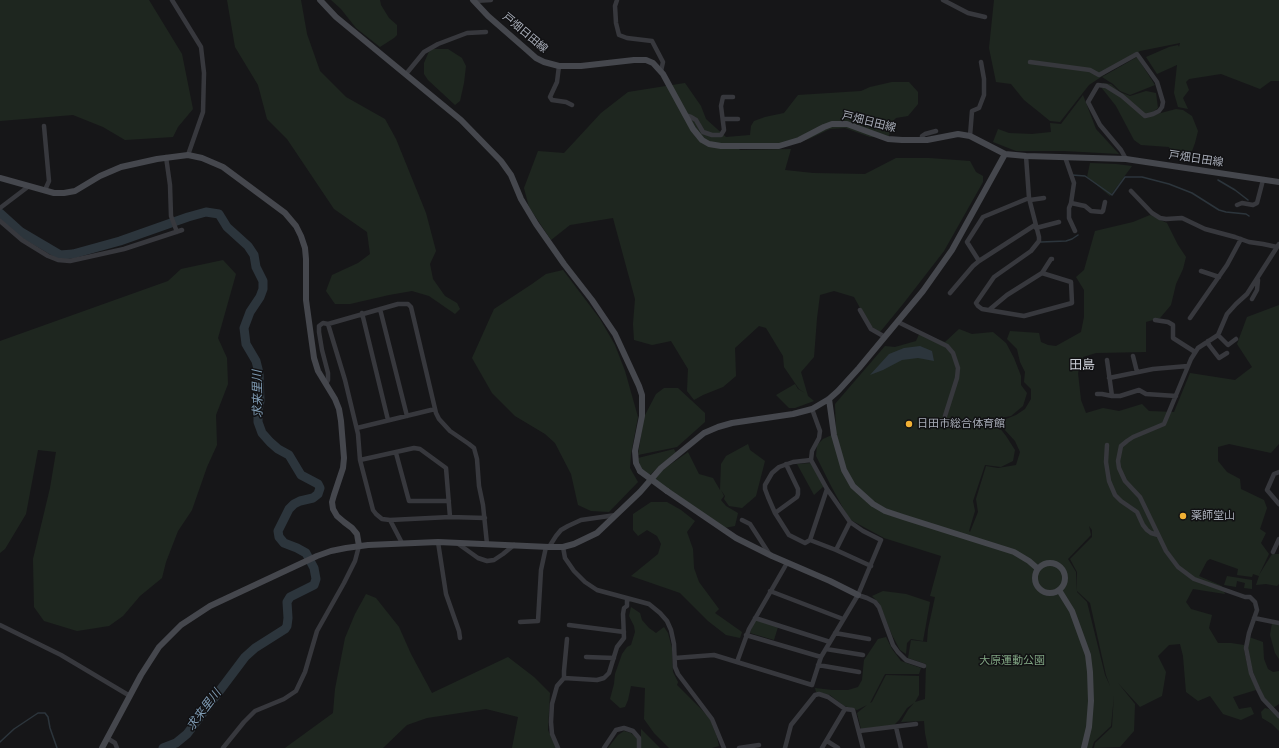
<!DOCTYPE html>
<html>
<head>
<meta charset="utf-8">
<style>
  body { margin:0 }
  canvas { display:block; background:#161618 }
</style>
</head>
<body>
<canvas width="1279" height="748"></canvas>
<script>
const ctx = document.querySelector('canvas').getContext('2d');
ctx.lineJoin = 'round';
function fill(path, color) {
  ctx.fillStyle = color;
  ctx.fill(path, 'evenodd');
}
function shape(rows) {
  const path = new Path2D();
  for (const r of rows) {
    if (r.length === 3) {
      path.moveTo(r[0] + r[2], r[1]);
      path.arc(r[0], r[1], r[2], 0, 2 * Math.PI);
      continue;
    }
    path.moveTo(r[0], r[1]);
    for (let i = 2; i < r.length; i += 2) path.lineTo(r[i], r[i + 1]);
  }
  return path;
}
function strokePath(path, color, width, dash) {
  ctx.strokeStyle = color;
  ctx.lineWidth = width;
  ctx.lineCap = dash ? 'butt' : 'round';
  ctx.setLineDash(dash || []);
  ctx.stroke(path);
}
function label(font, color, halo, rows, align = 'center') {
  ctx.font = font + ' "Open Sans","Noto Sans JP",sans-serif';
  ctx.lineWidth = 3;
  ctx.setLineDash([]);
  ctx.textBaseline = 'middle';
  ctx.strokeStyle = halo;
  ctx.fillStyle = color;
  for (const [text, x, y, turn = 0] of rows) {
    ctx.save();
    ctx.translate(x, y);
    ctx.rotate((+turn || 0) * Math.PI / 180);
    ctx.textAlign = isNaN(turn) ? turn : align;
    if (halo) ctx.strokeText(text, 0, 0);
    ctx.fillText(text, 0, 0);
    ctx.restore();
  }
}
fill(shape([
  [0,0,149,0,182,54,193,109,178,127,173,137,125,140,103,127,73,115,0,121],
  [227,0,301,0,307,34,320,71,346,97,385,119,396,139,426,213,436,251,430,264,433,279,445,296,457,303,460,309,455,314,429,296,412,291,389,295,350,304,335,304,326,291,332,275,358,263,370,254,367,232,334,209,287,139,267,119,258,85,235,47],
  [331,0,380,0,381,5,389,18,397,25,397,35,394,38,380,47,356,28,341,9],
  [994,0,1279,0,1279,81,1271,81,1260,89,1221,74,1189,79,1186,82,1189,90,1183,98,1188,109,1178,107,1174,93,1177,65,1157,74,1146,57,1169,47,1178,45,1179,47,1180,43,1140,51,1089,85,1060,122,1050,121,1039,112,1024,100,1011,84,996,82,989,48],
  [430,49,448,49,462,58,466,66,464,83,460,101,455,105,428,80,424,74,424,63],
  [1137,57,1155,85,1130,95,1120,91,1113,84,1102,77],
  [892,82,909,82,918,92,918,104,908,116,896,118,891,123,889,137,870,137,845,128,830,129,809,139,784,147,738,148,740,150,791,149,785,170,813,173,865,174,896,158,929,158,970,161,976,172,983,176,983,182,944,251,903,304,880,332,872,327,864,315,854,297,834,291,820,295,817,318,814,357,801,372,808,396,814,401,795,408,789,408,776,395,795,384,798,389,805,393,799,389,784,367,783,356,766,328,759,326,735,348,736,376,723,387,703,395,694,400,687,391,688,369,671,341,652,345,634,340,633,324,635,299,613,218,570,225,551,240,529,207,524,188,538,151,564,153,601,113,628,92,685,83,701,106,706,119,726,137,750,135,751,126,754,121,765,117,784,113,798,95,861,91,870,87],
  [1103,83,1111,84,1120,92,1130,96,1146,91,1156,93,1158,108,1146,117,1176,109,1183,110,1192,116,1198,131,1195,143,1189,159,1171,154,1169,147,1141,145,1134,140,1116,106,1101,87],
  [1083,95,1096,129,1119,154,1064,151,1016,151,993,142,998,129,1009,133,1032,134,1051,132,1050,123,1061,124],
  [1090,163,1116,164,1132,166,1110,196,1087,177],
  [1150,215,1167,223,1178,245,1186,257,1183,269,1176,284,1171,305,1160,318,1146,322,1146,352,1096,353,1083,357,1078,373,1081,400,1086,413,1103,408,1119,411,1142,404,1149,411,1174,412,1190,373,1235,380,1252,367,1237,344,1247,317,1279,305,1279,444,1271,453,1229,444,1218,447,1218,461,1227,472,1240,479,1241,489,1264,500,1267,508,1260,529,1266,533,1261,543,1269,554,1259,575,1272,554,1279,554,1279,584,1277,586,1266,584,1256,585,1259,576,1253,574,1252,577,1237,575,1238,569,1210,559,1207,561,1199,576,1222,586,1225,594,1193,589,1186,602,1191,609,1212,615,1209,628,1218,643,1231,643,1244,645,1244,650,1247,663,1256,690,1233,697,1239,709,1251,707,1254,714,1241,720,1223,714,1210,696,1198,701,1186,692,1183,656,1180,644,1169,645,1158,656,1166,672,1162,696,1140,707,1118,683,1135,704,1134,731,1120,747,1094,748,1095,743,1112,727,1114,695,1111,726,1094,742,1092,748,928,748,925,733,924,721,901,722,908,710,914,703,907,708,899,720,894,725,861,729,857,713,867,705,857,710,844,706,830,695,816,692,815,688,832,690,848,690,858,687,862,680,864,660,878,639,886,637,892,649,901,661,921,668,919,674,885,674,870,703,872,702,886,675,919,676,919,695,915,702,925,699,926,664,908,658,911,640,927,642,928,629,935,597,930,596,941,556,884,538,849,519,830,484,816,456,817,445,823,439,836,433,835,404,885,346,895,347,916,341,920,332,945,342,959,329,972,334,993,332,1006,343,1014,358,1021,376,1021,385,1027,393,1023,406,1011,416,1000,418,999,427,1006,436,1015,450,1013,461,1001,467,985,465,973,501,975,511,969,531,970,532,978,512,976,499,986,466,998,468,1016,465,1020,452,1015,441,1004,429,1002,424,1006,419,1016,415,1025,409,1031,399,1031,389,1024,382,1025,372,1020,362,1017,349,1007,339,1010,331,1039,333,1041,342,1048,345,1056,346,1081,332,1084,317,1084,290,1076,277,1084,270,1095,231,1133,222],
  [1089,526,1092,530,1092,537,1070,559,1077,572,1077,591,1090,603,1106,675,1110,686,1105,675,1087,602,1077,592,1076,572,1068,559,1091,535],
  [223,260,236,274,218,338,227,358,228,384,216,415,217,445,207,467,192,510,178,531,166,562,162,578,140,596,123,616,109,626,77,631,44,621,34,607,33,559,50,488,56,452,38,450,26,514,5,549,0,553,0,341,168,281,181,269],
  [563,270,600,319,615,345,625,371,638,417,631,454,630,468,638,482,609,512,591,511,578,505,571,474,555,443,545,434,515,416,492,393,472,358,494,309,532,284,546,274],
  [664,388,678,388,705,413,705,422,677,447,638,455,644,417,656,394],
  [748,444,750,450,765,461,756,496,742,508,729,506,724,499,725,496,721,490,724,496,721,500,726,506,738,513,735,526,724,528,654,479,664,469,688,452,699,474,713,478,720,490,721,464,726,456],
  [674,449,676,453,660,465,650,475,641,469,638,458],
  [811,463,824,486,814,495,797,464],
  [651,502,667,502,681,510,695,521,687,532,693,549,694,568,699,582,719,609,715,613,742,632,740,638,726,635,708,621,680,593,631,576,658,554,661,544,657,536,647,530,638,536,633,530,633,514],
  [1227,576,1252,580,1252,589,1244,588,1245,583,1237,581,1236,587,1224,585],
  [883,591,906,594,930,602,923,641,911,639,907,643,906,654,900,650,892,635,879,603,872,596],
  [366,594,376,598,399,627,411,654,432,693,508,657,534,677,550,693,548,730,556,748,512,748,518,717,486,709,427,718,407,725,383,748,285,748,333,713,335,689,345,638,355,614],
  [631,607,640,613,642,620,649,628,656,633,664,627,668,633,672,648,673,672,678,682,677,685,705,713,710,719,717,737,719,746,712,748,669,748,654,733,644,719,645,688,631,686,628,700,625,707,620,708,610,699,614,684,615,674,622,654,627,647,631,645,635,632,634,626,629,616],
  [756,620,778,627,774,640,750,633,753,624],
  [1272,623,1279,624,1279,659,1275,653,1270,635],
  [1249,637,1263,642,1264,659,1268,669,1273,672,1279,671,1279,704,1273,708,1264,699,1253,672,1246,648],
  [1265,708,1269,709,1279,718,1279,731,1272,724,1262,718,1261,712],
  [641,729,660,748,641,748],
  [624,731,631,733,637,738,637,748,608,748,618,735]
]), '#1e261f');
fill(shape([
  [920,346,932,351,934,361,918,358,902,360,883,370,870,375,889,354,904,348]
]), '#2c353c');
strokePath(shape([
  [1072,175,1085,176,1112,195,1125,177,1142,177,1169,184,1192,193,1219,210,1226,212,1246,214,1249,216],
  [1218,180,1235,190,1248,200],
  [1041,242,1066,241,1072,239,1078,235],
  [0,742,14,729,38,713,45,713,48,717,50,728,57,748]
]), '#2c353c', 1.5);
strokePath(shape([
  [0,213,21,232,60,255,73,254,120,241,188,217,206,212,219,214,227,227,248,246,254,255,256,267,263,281,263,289,260,297,250,312,244,328,246,344,256,361,259,373,260,401,258,410,258,422,262,433,270,442,278,449,289,455,301,475,318,484,320,488,318,494,313,498,300,501,294,504,289,509,278,531,279,537,284,543,297,548,306,553,314,568,316,579,314,585,290,597,287,602,288,618,287,626,285,629,255,648,245,657,187,734,176,743,163,748]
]), '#2c353c', 9);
strokePath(shape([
  [172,0,201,47,204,73,203,112,188,155],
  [617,0,615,6,616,23,619,35,627,38,652,41,663,62,661,71],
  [943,0,968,13,985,17],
  [474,1,491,0],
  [1030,62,1090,70,1099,75,1137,54,1157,82,1163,102,1162,107,1159,111,1153,114,1145,116,1122,96,1106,86,1098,85,1088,102,1100,125,1121,150,1126,159],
  [559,66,557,82,550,97,552,100,566,102,572,105],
  [406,74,424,52,438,44,467,33,486,32],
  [685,115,691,117,696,120,703,132,712,135,721,135,724,130,721,106,723,97,733,97],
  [723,119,738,119],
  [44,126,49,181,45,190],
  [970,136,972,111,979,108,984,95,984,79,981,62],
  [922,140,922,136,925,134,936,131],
  [1026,156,1029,198,1039,237,1039,241,1031,251,994,277,976,303,978,306,982,309,1024,316,1072,303,1071,282,1042,273],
  [166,157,170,185,171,216,177,232],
  [1065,157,1074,183,1071,203,1085,206,1091,211,1102,212,1103,211,1105,202],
  [1131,191,1152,213,1160,218,1166,219,1182,218,1205,229,1235,237,1249,242,1263,244,1277,247],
  [1030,200,1044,198],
  [1071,203,1069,208,1069,218,1075,231],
  [1237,205,1242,203,1253,205,1257,203,1263,180],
  [0,208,29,186],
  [0,221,22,240,48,256,58,260,70,261,124,249,182,230],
  [1036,228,1059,222],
  [1279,244,1247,294,1236,304,1227,314,1218,335,1198,348,1191,359,1164,424,1133,437,1127,441,1121,446,1118,461,1119,468,1125,481,1140,497,1166,551,1178,567,1194,579,1245,597,1250,597,1255,602,1257,610,1249,633,1246,648,1251,673,1258,689,1263,699,1279,716],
  [979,261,967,242,983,217,1029,198],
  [1201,271,1219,277],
  [950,293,973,266,979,261,1035,225],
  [1252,299,1257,290,1258,280],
  [380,309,407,416],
  [860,310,871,329,885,337],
  [989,310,1007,295,1042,273,1051,259,1052,259],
  [362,313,388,420],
  [1190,318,1227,265,1241,239],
  [1155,320,1168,322,1173,325,1173,338,1195,352],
  [898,322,947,346,953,353,958,368,957,378,945,416],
  [328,324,345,380,358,434,360,460,373,510,376,514,382,519,390,520,450,517,485,518],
  [1218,335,1228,345,1236,339],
  [1208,341,1209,345,1219,358,1227,353],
  [1133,356,1137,372],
  [1107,360,1112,396,1120,396,1139,390,1146,394,1176,396],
  [1109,378,1153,369,1188,366],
  [326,384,328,380,328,373,322,350,319,332,319,326,323,323,328,324,398,304,408,304,411,307,436,413,439,419,450,431,469,444,474,448,477,459,479,486,483,505,487,544],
  [1097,394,1102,394,1112,396],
  [357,428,435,409],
  [1107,445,1106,462,1109,481,1115,495,1121,501,1137,512,1143,525,1147,530,1151,533,1158,535],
  [396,453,409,501,449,501],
  [360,460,414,448,420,449,446,468,450,517],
  [811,460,793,462,779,467,772,473,765,485,765,489,768,497,775,513,789,535,805,543,810,540,827,489],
  [1279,472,1274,474,1267,490,1279,504],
  [775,513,797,497,798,494,798,489,786,464],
  [390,520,402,543],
  [742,520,750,524,770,555],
  [810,540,836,550,871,566],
  [438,542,446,594,459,631,460,638],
  [457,543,478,558,487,561,494,560,503,554,514,545],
  [549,547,556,536,561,530,568,526,581,520,616,515],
  [563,547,565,558,574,571,585,582,597,590,649,604,660,613,667,621,671,630,674,644,675,667,678,674,712,719,724,748],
  [836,550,850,522],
  [1273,552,1279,539],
  [770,591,843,619],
  [858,595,867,598,875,602,879,607,893,645,898,652,906,660,924,666],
  [755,618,830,642],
  [1254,618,1279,623],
  [520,622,538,621,541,570,546,547],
  [0,625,61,655,130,696],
  [569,625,624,632],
  [835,633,869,639],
  [746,635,821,657],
  [826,649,863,655],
  [586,657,614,658],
  [675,658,714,655,812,685,821,657,858,595,881,540,863,531,850,522,827,489,811,460,812,451,819,438,820,431,812,409],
  [737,662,749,629,787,563],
  [818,665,859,672],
  [564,678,564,671,567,639],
  [896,727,901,748],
  [859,731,916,724],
  [107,738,115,743,117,748],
  [827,741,838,748],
  [223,748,244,722,255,711,284,699,296,691,305,672,317,631,344,583,355,561,359,546],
  [558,748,552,734,551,722,552,704,557,686,564,678,597,680,604,678,609,673,617,647,624,638,623,614,624,608,627,606,627,598],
  [604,748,616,730,624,728,633,731,639,738,639,748],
  [739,748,759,745],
  [785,748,791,725,815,695,819,694,828,697,845,709,853,710,863,748],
  [822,748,845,709]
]), '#37383d', 4.5);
strokePath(shape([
  [320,0,336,17,461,120,501,161,511,175,521,199,536,224,564,264,592,300,615,334,639,386,642,395,642,416,635,451,636,463,640,471],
  [473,0,488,16,527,50,536,58,544,62,559,66,581,66,634,60,646,60,653,63,663,74,693,129,702,140,709,144,721,146,779,146,799,140,824,127,832,124,847,124,888,139,902,140,927,140,958,134,970,136,1005,154,1026,156,1126,159,1279,182],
  [0,178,54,193,64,193,75,191,100,176,121,167,157,159,188,155,202,158,223,167,285,213,296,226,301,236,305,248,306,259,306,300,314,358,318,371,335,399,339,409,341,421,344,458,343,468,334,495,332,502,333,509,337,516,344,522,352,528,357,534,359,546],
  [829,399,834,435,844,470,853,486,873,504,885,511,903,517,1014,552,1029,561,1037,568],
  [667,491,736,538,772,556,830,581,858,595],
  [1050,578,15],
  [1059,590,1072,611,1088,655,1090,672,1091,701,1089,727,1084,748],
  [102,748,141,675,159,647,181,625,210,606,317,556,331,551,346,548,368,545,438,542,549,547,563,547,574,544,597,533,640,492,661,468,704,433,718,427,732,423,793,414,812,409,829,399,838,391,859,368,923,291,952,250,1005,154]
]), '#45474d', 6);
strokePath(shape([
  [640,471,667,491]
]), '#45474d', 6);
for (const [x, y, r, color] of [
  [909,424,4,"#f2b134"],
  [1183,516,4,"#f2b134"]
]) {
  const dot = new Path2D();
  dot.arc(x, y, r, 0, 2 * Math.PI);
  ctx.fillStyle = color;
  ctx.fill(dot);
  strokePath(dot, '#111113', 1.5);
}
label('11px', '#a8adb8', '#111113', [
  ["戸畑日田線",525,33,40],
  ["戸畑日田線",869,122,14],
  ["戸畑日田線",1196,159,8]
]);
label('11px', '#a8adb8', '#111113', [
  ["日田市総合体育館",917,424],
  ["薬師堂山",1191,516]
], 'left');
label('11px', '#7fa381', '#111113', [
  ["大原運動公園",1012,661]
]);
label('italic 12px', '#7f9bb3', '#111113', [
  ["求来里川",258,394,-91],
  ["求来里川",204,710,-53]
]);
label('13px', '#c9ccd4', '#111113', [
  ["田島",1082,365]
]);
</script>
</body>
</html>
